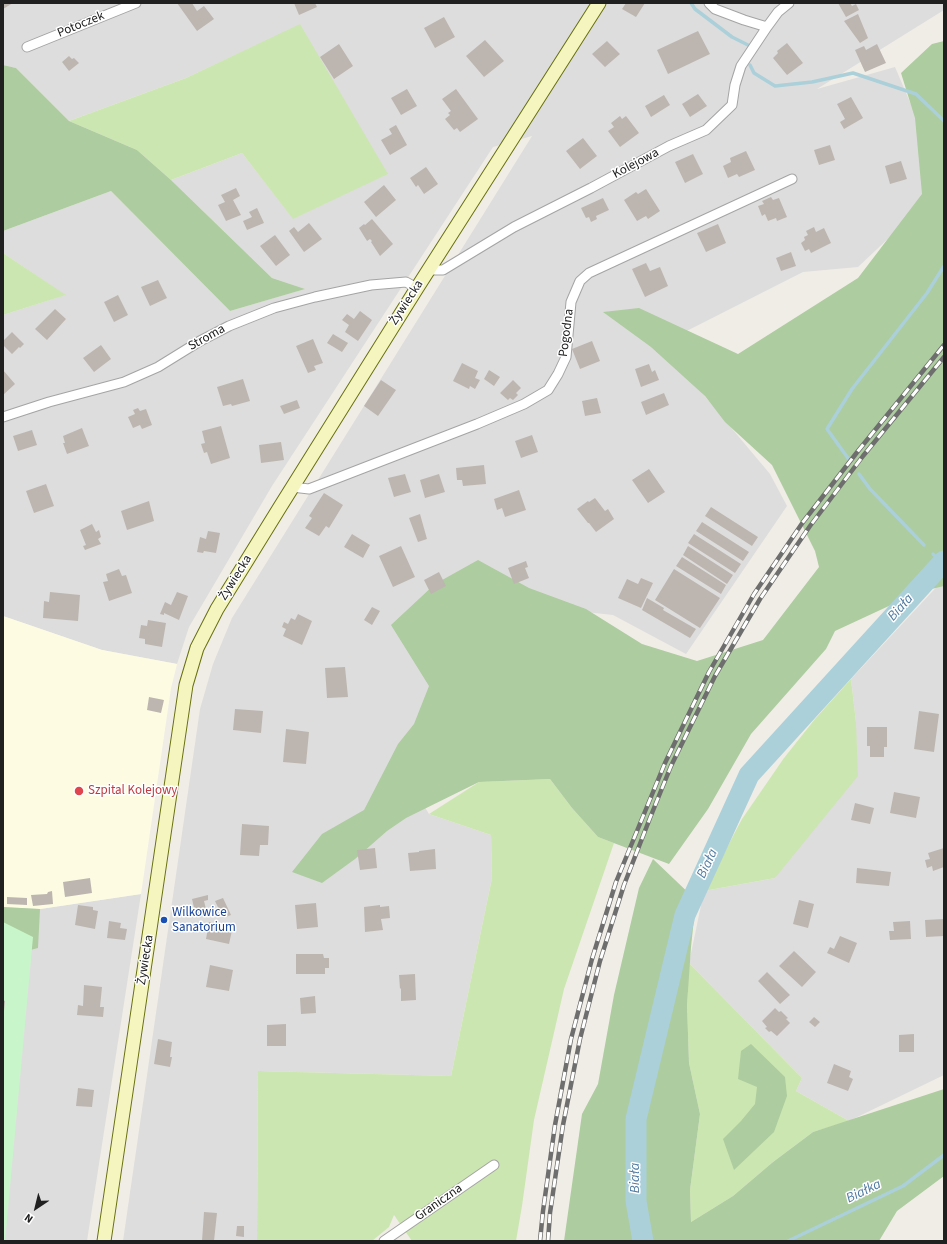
<!DOCTYPE html>
<html>
<head>
<meta charset="utf-8">
<style>
  body { margin:0 }
  #map { position:relative; width:947px; height:1244px; overflow:hidden; background:#f0ede7; font-family:"Source Sans 3",sans-serif }
  canvas { display:block }
  .frame { position:absolute; inset:0; border:4px solid #202020; pointer-events:none }
  .north { position:absolute; left:16px; top:1188px; width:40px; height:40px; -webkit-text-stroke:3px #fff; paint-order:stroke; rotate:215deg; font-size:11px; font-weight:700; line-height:16px; text-align:center; color:#202020 }
  .north::after { content:''; display:block; margin:auto; width:14px; height:18px; background:#202020; clip-path:polygon(50% 0,100% 100%,50% 72%,0 100%) }
</style>
</head>
<body>
<div id="map">
<canvas width="947" height="1244"></canvas>
<div class="frame"></div>
<div class="north">N</div>
</div>
<script>
const ctx = document.querySelector('canvas').getContext('2d');
ctx.lineJoin = 'round';
function fill(path, color) {
  ctx.fillStyle = color;
  ctx.fill(path, 'evenodd');
}
function shape(rows) {
  const path = new Path2D();
  for (const r of rows) {
    path.moveTo(r[0], r[1]);
    for (let i = 2; i < r.length; i += 2) path.lineTo(r[i], r[i + 1]);
  }
  return path;
}
function strokePath(path, color, width, dash) {
  ctx.strokeStyle = color;
  ctx.lineWidth = width;
  ctx.lineCap = dash ? 'butt' : 'round';
  ctx.setLineDash(dash || []);
  ctx.stroke(path);
}
function label(font, color, halo, rows, align = 'center') {
  ctx.font = font + ' "Source Sans 3",sans-serif';
  ctx.lineWidth = 3;
  ctx.setLineDash([]);
  ctx.textBaseline = 'middle';
  ctx.strokeStyle = halo;
  ctx.fillStyle = color;
  for (const [text, x, y, turn = 0] of rows) {
    ctx.save();
    ctx.translate(x, y);
    ctx.rotate((+turn || 0) * Math.PI / 180);
    ctx.textAlign = isNaN(turn) ? turn : align;
    if (halo) ctx.strokeText(text, 0, 0);
    ctx.fillText(text, 0, 0);
    ctx.restore();
  }
}
fill(shape([
  [3,3,944,3,944,10,817,89,895,67,927,142,928,201,858,267,803,272,661,344,770,474,787,506,686,654,613,615,530,606,442,719,404,772,429,814,491,835,492,878,451,1076,258,1071,257,1241,123,1241,200,709,213,664,232,618,532,136,493,147,272,486,189,627,177,664,102,650,3,616,3,315,65,295,3,253,3,231,111,191,230,311,304,289,272,278,171,180,242,153,293,218,300,25,186,78,69,121,16,68,3,65],
  [944,579,944,1075,849,1121,796,1091,802,1078,689,963,704,891,775,878,856,722,851,679],
  [141,894,87,1241,3,1241,3,907,40,909]
]), '#dedddd');
fill(shape([
  [3,616,102,650,177,664,171,688,141,894,40,909,3,907]
]), '#fdfce3');
fill(shape([
  [300,24,388,174,293,219,242,153,171,180,137,150,69,121,186,78],
  [3,253,66,295,3,315],
  [851,679,856,722,858,776,775,878,704,891,742,819,784,758,815,719],
  [550,779,572,808,598,837,614,843,564,989,534,1120,522,1206,516,1241,412,1241,394,1215,389,1227,372,1241,257,1241,258,1071,451,1076,492,878,491,835,429,814,479,782],
  [689,963,802,1078,796,1091,849,1121,813,1132,773,1162,733,1196,691,1222,690,1190,700,1114,689,1063,687,1005]
]), '#cce6b1');
fill(shape([
  [944,41,944,586,919,592,835,631,826,649,751,734,708,809,669,864,598,837,572,808,550,779,479,782,406,818,387,831,355,859,322,883,292,872,322,834,364,810,398,744,414,724,429,686,391,625,435,584,478,560,529,588,586,609,642,644,697,661,763,640,819,567,815,551,772,465,725,422,705,396,651,347,603,312,639,308,738,354,858,278,922,194,915,118,901,73,932,44],
  [3,65,16,68,69,121,137,150,171,180,272,278,305,289,230,311,111,191,3,231],
  [653,859,696,900,691,947,687,1005,689,1063,700,1114,690,1190,691,1222,733,1196,773,1162,813,1132,944,1089,944,1176,897,1211,879,1241,564,1241,582,1114,598,1084,614,995,639,888],
  [3,907,40,909,38,948,11,955,3,960],
  [751,1044,785,1077,787,1096,774,1132,734,1170,723,1139,741,1121,755,1104,757,1087,738,1079,741,1051]
]), '#adcc9f');
fill(shape([
  [3,922,33,937,5,1241,3,1241]
]), '#c8f6ca');
strokePath(shape([
  [691,3,695,9,732,37,748,45],
  [750,65,754,73,775,86,812,82,853,73,916,94,944,121],
  [850,461,827,429,852,389,927,293,944,266],
  [859,474,870,489,924,545],
  [933,554,942,563],
  [788,1241,903,1186,944,1155]
]), '#abd0da', 3.5);
strokePath(shape([
  [643,1241,636,1201,636,1119,685,915,749,775,944,561]
]), '#abd0da', 21);
fill(shape([
  [3,3,13,3,3,9],
  [177,3,192,3,197,11,204,6,214,19,197,31],
  [294,3,315,3,317,7,299,15],
  [626,3,645,3,636,17,622,9],
  [838,3,850,3,852,6,856,4,859,10,846,17],
  [858,14,868,38,860,43,844,21],
  [444,17,455,37,435,48,424,28],
  [698,31,710,54,668,74,657,50],
  [485,40,504,61,484,77,466,56],
  [607,41,620,54,605,67,592,54],
  [787,43,803,63,787,75,773,58,778,53,777,51],
  [339,44,353,66,334,79,320,57],
  [877,44,886,63,865,72,855,50,864,46,866,50],
  [69,56,72,59,74,58,79,63,69,71,62,62],
  [407,89,417,106,401,115,391,98],
  [456,89,478,119,460,132,457,128,454,130,445,119,450,115,448,113,451,111,442,99],
  [698,94,707,106,690,117,682,104],
  [664,95,670,105,651,117,645,106],
  [851,97,863,118,844,129,840,122,845,119,837,104],
  [620,116,622,119,626,116,639,133,620,147,608,131,614,127,611,123],
  [396,125,407,145,390,155,381,140,392,134,389,129],
  [583,138,597,156,580,169,566,151],
  [830,145,835,160,819,165,814,150],
  [746,151,755,170,739,177,737,174,728,178,723,166,731,162,730,158],
  [693,154,703,174,685,183,675,162],
  [901,161,907,179,890,184,885,166],
  [426,167,438,184,424,194,418,185,416,187,410,178],
  [384,185,396,200,376,217,364,202],
  [236,188,240,196,233,200,241,215,226,221,218,205,225,202,221,195],
  [646,189,660,211,648,219,646,216,637,221,624,200,636,192,638,194],
  [771,197,773,200,779,198,787,217,777,221,776,218,768,221,765,214,762,216,758,206,764,204,762,201],
  [603,198,609,210,596,216,597,219,591,222,589,217,586,218,581,208],
  [257,208,264,223,247,230,243,221,252,217,249,212],
  [372,219,393,244,380,256,371,242,372,241,370,239,367,241,359,228,364,224,365,225],
  [309,223,322,239,304,252,289,231,294,227,298,232],
  [718,224,726,243,706,252,697,233],
  [814,227,816,232,824,228,831,243,811,253,809,249,805,251,801,243,805,240,804,237,808,235,806,231],
  [275,235,290,255,276,266,260,246],
  [791,252,796,266,781,271,776,258],
  [646,263,650,271,660,267,668,286,645,297,632,269],
  [158,280,167,298,150,306,141,287],
  [118,295,128,315,114,322,104,302],
  [55,309,66,319,47,340,35,329],
  [360,311,372,320,358,341,345,332,349,325,342,320,347,314,354,319],
  [12,332,24,344,20,348,19,347,12,354,3,345,3,341],
  [333,334,348,343,342,352,327,343],
  [313,339,323,363,314,366,316,370,308,373,296,346],
  [592,341,600,361,580,369,572,349],
  [101,345,111,359,94,372,83,358],
  [462,363,478,371,475,378,480,380,475,389,470,386,469,389,453,381],
  [649,364,652,372,655,370,659,380,641,387,635,369],
  [3,370,15,384,3,395],
  [489,370,500,377,494,386,484,379],
  [243,379,250,401,232,406,231,404,223,406,217,387],
  [381,380,396,390,378,416,364,406],
  [513,380,521,388,516,393,518,395,513,400,510,398,508,400,500,393],
  [664,393,669,405,646,415,641,402],
  [597,398,601,413,585,416,582,401],
  [297,400,300,408,284,414,280,406],
  [138,408,140,411,146,409,152,425,142,429,140,425,133,428,128,417,135,414,133,410],
  [221,426,230,458,211,464,207,452,204,453,201,444,205,443,202,431],
  [82,428,89,446,67,454,63,443,65,443,63,436],
  [32,430,37,445,18,451,13,436],
  [532,435,538,452,521,458,515,441],
  [281,442,284,460,261,463,259,445],
  [484,465,486,484,463,486,462,480,457,480,456,468],
  [649,469,665,492,648,503,632,480],
  [405,474,411,492,394,497,388,478],
  [439,474,445,492,425,498,420,480],
  [46,484,54,506,34,513,26,491],
  [519,490,526,510,505,517,502,508,497,510,494,499],
  [324,493,343,505,329,528,326,526,319,536,305,528,312,518,309,516],
  [595,498,605,511,608,509,614,519,596,532,589,523,588,523,577,509,588,501,589,502],
  [149,501,154,521,127,530,121,511],
  [711,507,758,537,752,546,705,516],
  [420,514,427,539,418,542,409,518],
  [702,522,749,552,743,561,696,531],
  [92,524,96,532,99,530,101,537,98,539,101,544,85,550,83,546,86,545,80,530],
  [208,531,220,533,216,553,204,551,203,553,197,552,200,537,206,539],
  [352,534,370,545,363,558,344,547],
  [694,534,741,564,735,573,688,543],
  [401,546,415,577,393,587,379,556],
  [688,546,733,575,727,584,683,555],
  [682,557,726,585,721,594,676,566],
  [526,561,528,567,525,568,529,578,514,584,508,568],
  [119,569,122,576,126,575,132,593,109,601,103,582,108,581,106,574],
  [674,569,720,598,700,628,655,600],
  [439,572,446,586,431,594,424,580],
  [641,578,653,583,641,608,618,598,627,579,638,584],
  [50,592,80,595,78,621,43,618,44,601,49,602],
  [177,592,188,596,179,620,164,613,164,615,160,614,165,602,171,605],
  [647,598,664,608,663,610,696,629,690,638,642,610],
  [372,607,380,611,372,625,364,620],
  [298,614,312,621,302,645,283,636,286,629,282,627,284,622,288,624,291,618,295,620],
  [148,620,166,623,162,647,145,644,145,639,139,638,141,625,147,626],
  [345,667,348,697,327,698,325,668],
  [149,697,164,700,161,713,147,710],
  [235,709,263,711,261,733,233,730],
  [919,711,939,714,934,752,914,749],
  [867,727,887,727,887,747,884,747,884,757,870,757,870,746,867,746],
  [286,729,309,732,306,764,283,762],
  [894,792,920,797,916,818,890,813],
  [855,803,874,808,870,824,851,820],
  [242,824,269,826,268,845,260,845,259,856,240,855],
  [375,848,377,868,360,870,357,850],
  [944,848,944,867,933,871,932,866,927,868,925,860,930,859,928,853],
  [435,849,436,869,410,871,408,853,419,852,419,851],
  [857,868,891,872,889,886,856,883],
  [90,878,92,893,65,897,63,882],
  [52,891,53,904,33,906,31,895,47,894,48,892],
  [208,895,208,900,204,901,207,913,196,916,192,899],
  [7,897,27,898,27,905,7,904],
  [223,898,231,915,223,918,215,901],
  [799,900,814,904,808,928,793,924],
  [316,903,318,927,297,929,295,905],
  [78,905,93,907,93,910,98,911,95,929,75,925],
  [380,905,380,907,389,906,390,918,381,919,383,930,365,932,364,907],
  [944,919,944,936,926,937,925,920],
  [109,921,121,923,120,928,127,929,125,940,107,938],
  [910,921,911,939,890,940,889,931,894,931,893,922],
  [209,922,233,926,229,944,206,939],
  [840,936,857,943,849,963,827,953,830,947,834,949],
  [794,951,816,972,802,987,779,966],
  [296,954,323,954,324,958,329,958,329,968,325,968,325,974,296,974],
  [210,965,233,970,229,991,206,987],
  [767,972,790,995,780,1004,758,981],
  [415,974,416,1000,401,1001,401,988,400,989,399,975],
  [84,985,102,987,100,1007,104,1007,103,1017,77,1015,78,1005,83,1006],
  [315,996,316,1013,301,1014,300,998],
  [3,1000,5,1001,4,1011,3,1011],
  [775,1008,779,1012,781,1011,788,1018,786,1019,790,1023,777,1036,771,1031,769,1032,765,1028,767,1027,762,1021],
  [814,1017,820,1022,815,1027,809,1022],
  [286,1024,286,1046,267,1046,267,1025],
  [914,1034,914,1052,899,1052,899,1035],
  [158,1039,172,1042,170,1057,172,1057,170,1067,154,1064],
  [834,1064,851,1071,849,1077,853,1079,848,1091,827,1083],
  [78,1088,94,1090,92,1107,76,1106],
  [204,1212,217,1213,214,1241,202,1241],
  [237,1226,244,1226,244,1237,236,1236]
]), '#bdb6b0');
const minor = shape([
  [709,3,715,9,744,20,767,27],
  [27,47,136,3],
  [429,270,443,270,514,227,591,188,669,146,706,130,732,105,735,85,741,66,767,27,778,12,789,3],
  [3,417,49,402,124,382,158,367,200,341,229,326,274,308,315,297,371,285,406,282,417,288],
  [292,487,309,489,477,424,524,404,548,390,558,374,566,357,571,302,580,281,589,273,792,179],
  [384,1241,494,1165]
]);
const secondary = shape([
  [104,1241,186,685,197,648,217,609,280,507,417,288,599,3]
]);
strokePath(minor, '#a4a4a4', 11);
strokePath(secondary, '#68700d', 15);
strokePath(minor, '#fff', 9);
strokePath(secondary, '#f4f5bf', 13);
const rail = shape([
  [540,1241,543,1211,555,1125,571,1039,592,959,616,882,665,763,709,672,754,594,803,522,858,451,944,345],
  [548,1241,550,1213,563,1125,580,1039,600,961,624,885,650,818,671,766,715,676,760,599,810,526,863,456,944,357]
]);
strokePath(rail, '#6e6e6e', 4.5);
strokePath(rail, '#fff', 3, [9]);
for (const [x, y, r, color] of [
  [79,791,5,"#e0444e"],
  [164,920,4,"#1a4fb4"]
]) {
  const dot = new Path2D();
  dot.arc(x, y, r, 0, 2 * Math.PI);
  ctx.fillStyle = color;
  ctx.fill(dot);
  strokePath(dot, '#fff', 1.5);
}
label('13px', '#202020', '#fff', [
  ["Potoczek",81,25,-22],
  ["Kolejowa",636,164,-28],
  ["Żywiecka",407,303,-57],
  ["Pogodna",567,333,-83],
  ["Stroma",207,338,-29],
  ["Żywiecka",236,578,-58],
  ["Żywiecka",146,960,-81],
  ["Graniczna",439,1203,-35]
]);
label('13px', '#be3a42', '#fff', [
  ["Szpital Kolejowy",88,791]
], 'left');
label('13px', '#164399', '#fff', [
  ["Wilkowice",172,913],
  ["Sanatorium",172,928]
], 'left');
label('italic 14px', '#507aa1', '#fff', [
  ["Biała",901,608,-48],
  ["Biała",708,864,-65],
  ["Biała",636,1178,-90],
  ["Białka",864,1192,-26]
]);
</script>
</body>
</html>
